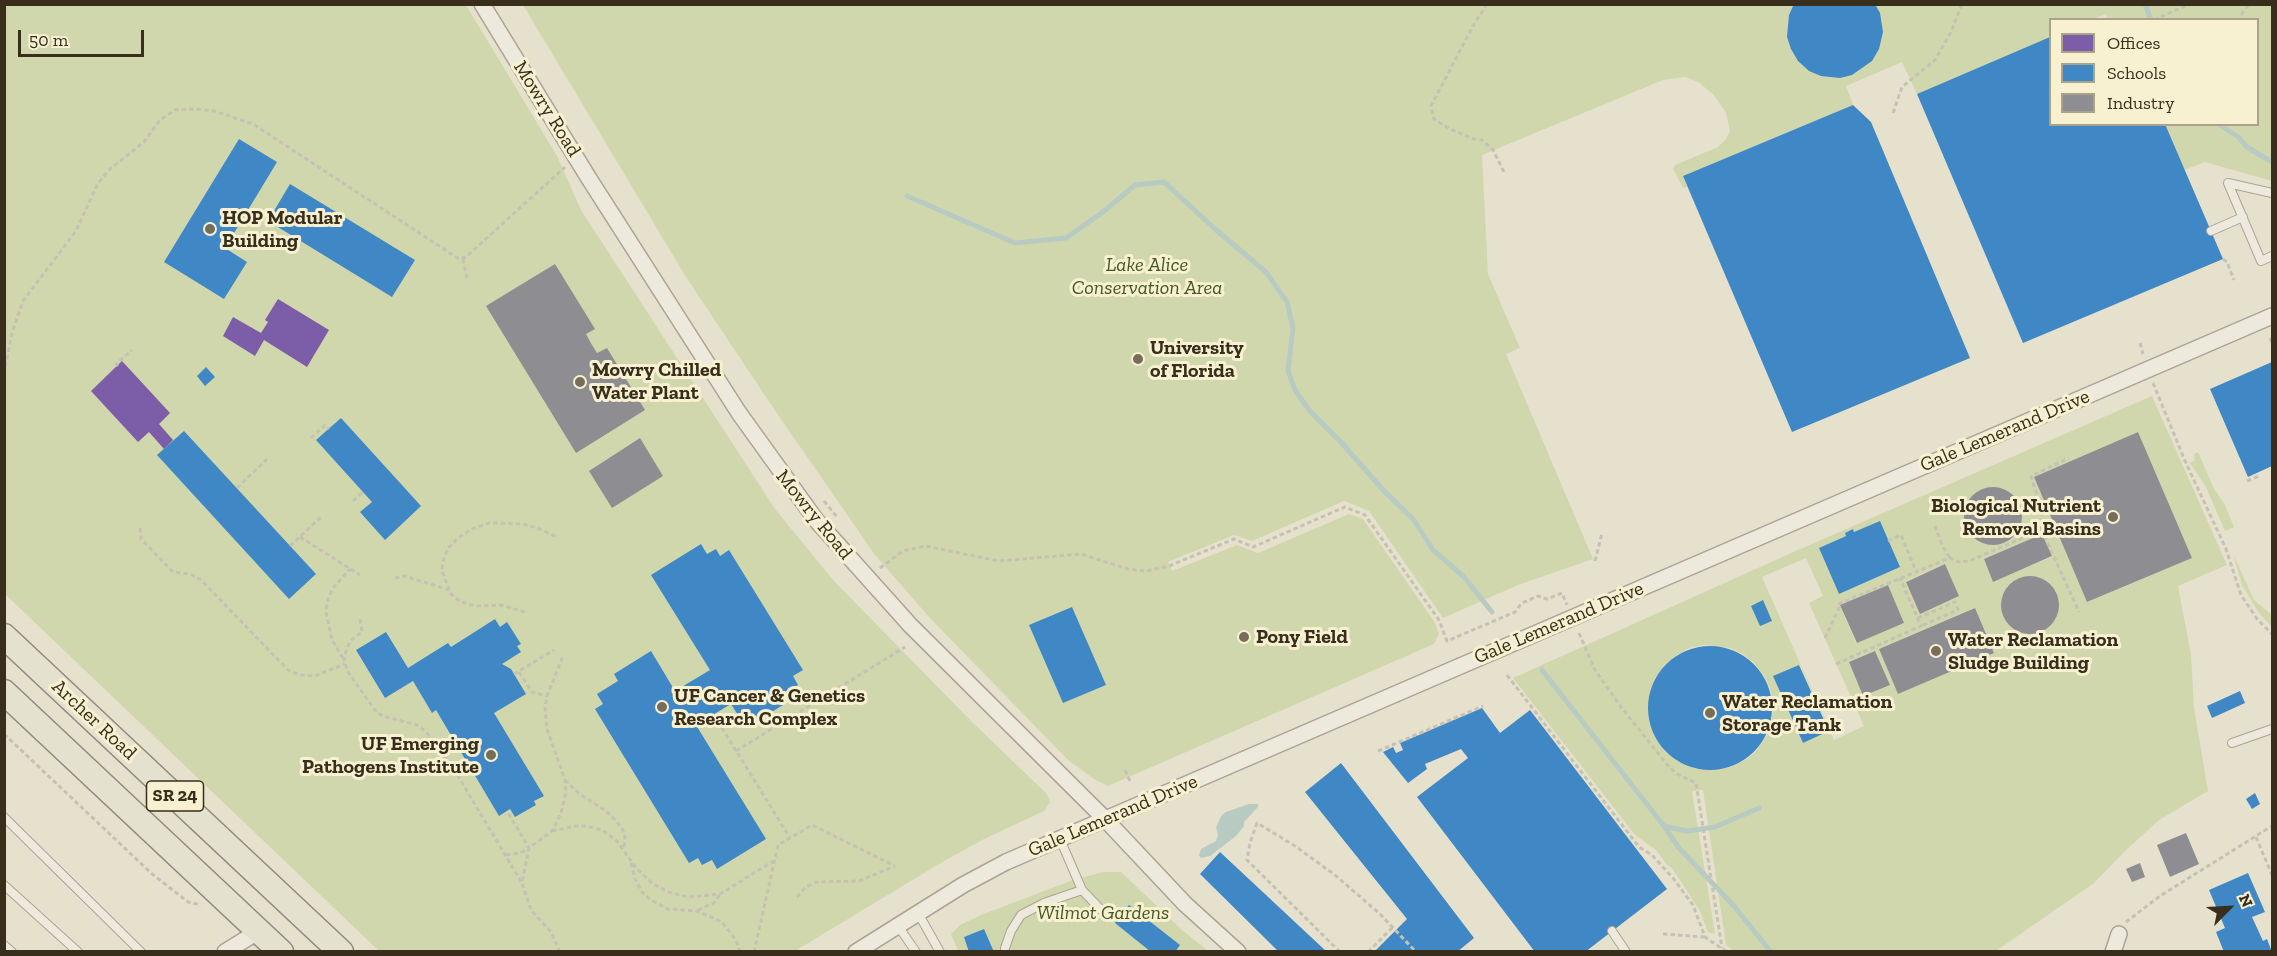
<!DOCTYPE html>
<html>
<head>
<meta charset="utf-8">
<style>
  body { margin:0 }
  #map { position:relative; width:2277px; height:956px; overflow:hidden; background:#e6e1cc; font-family:"Zilla Slab",serif }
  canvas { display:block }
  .frame { position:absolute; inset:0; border:6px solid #392e1c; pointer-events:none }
  .legend { position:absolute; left:2049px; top:18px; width:210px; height:108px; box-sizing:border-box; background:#f7f1d1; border:2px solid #aba389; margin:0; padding:8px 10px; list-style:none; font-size:18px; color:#392e1c }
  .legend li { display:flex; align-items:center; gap:12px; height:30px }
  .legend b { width:30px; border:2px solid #aba389 }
  .north { position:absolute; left:2199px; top:878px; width:60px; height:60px; -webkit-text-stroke:4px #f7f1d1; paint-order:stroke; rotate:66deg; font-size:16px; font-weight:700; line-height:24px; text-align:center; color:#392e1c }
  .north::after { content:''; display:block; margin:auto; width:21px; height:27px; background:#392e1c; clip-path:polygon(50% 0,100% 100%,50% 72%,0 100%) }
  .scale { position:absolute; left:18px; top:30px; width:126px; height:27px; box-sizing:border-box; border:3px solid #392e1c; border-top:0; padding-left:8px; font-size:18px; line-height:21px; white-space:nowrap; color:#392e1c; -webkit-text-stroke:4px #f7f1d1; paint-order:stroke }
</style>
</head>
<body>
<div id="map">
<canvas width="2277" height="956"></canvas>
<div class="frame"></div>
<ul class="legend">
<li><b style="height:16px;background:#7b5ea7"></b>Offices</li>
<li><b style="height:16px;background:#3f88c5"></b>Schools</li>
<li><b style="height:16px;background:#8d8d92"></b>Industry</li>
</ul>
<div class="north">N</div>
<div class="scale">50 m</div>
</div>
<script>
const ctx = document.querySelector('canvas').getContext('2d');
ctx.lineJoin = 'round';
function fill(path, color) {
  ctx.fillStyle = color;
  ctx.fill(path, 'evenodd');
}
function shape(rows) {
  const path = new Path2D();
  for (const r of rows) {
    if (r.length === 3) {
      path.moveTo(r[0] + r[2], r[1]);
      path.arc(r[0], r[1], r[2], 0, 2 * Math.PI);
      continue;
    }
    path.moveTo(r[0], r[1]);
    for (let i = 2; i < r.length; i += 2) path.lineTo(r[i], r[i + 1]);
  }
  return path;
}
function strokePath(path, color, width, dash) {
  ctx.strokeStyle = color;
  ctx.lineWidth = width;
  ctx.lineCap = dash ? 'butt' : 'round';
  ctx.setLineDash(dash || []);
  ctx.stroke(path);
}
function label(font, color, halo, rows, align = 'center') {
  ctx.font = font + ' "Zilla Slab",serif';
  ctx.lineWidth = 6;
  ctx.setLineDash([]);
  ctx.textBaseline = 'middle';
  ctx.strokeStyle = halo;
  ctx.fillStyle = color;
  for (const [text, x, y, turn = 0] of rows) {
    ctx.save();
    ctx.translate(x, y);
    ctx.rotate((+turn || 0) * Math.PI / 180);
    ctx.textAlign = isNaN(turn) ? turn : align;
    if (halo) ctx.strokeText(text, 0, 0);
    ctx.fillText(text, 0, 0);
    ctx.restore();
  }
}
fill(shape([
  [4,5,466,5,557,156,581,210,775,509,834,581,972,722,1047,794,1050,802,1044,811,984,839,939,864,795,951,379,951,5,594],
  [523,5,2272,5,2272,181,2205,162,2184,170,2165,125,2258,124,2258,20,2108,20,2106,14,2093,19,2050,20,2050,37,1917,94,1902,62,1846,86,1853,105,1683,176,1687,187,1683,188,1673,169,1675,165,1718,147,1726,139,1730,131,1726,113,1714,95,1698,82,1685,77,1663,80,1482,155,1488,274,1520,348,1506,354,1593,559,1518,585,1443,618,1369,511,1344,501,1252,541,1234,535,1168,562,1172,571,1237,545,1258,553,1349,514,1363,519,1434,621,1439,634,1434,644,1108,786,1094,779,1068,760,930,618,875,555,774,409,686,277],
  [2152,396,2227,565,2178,586,2191,655,2194,708,2208,791,2159,820,2124,852,2094,883,1996,951,1734,951,1726,945,1703,790,1692,791,1715,934,1708,932,1700,911,1672,868,1666,864,1656,850,1635,835,1513,678,1798,550],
  [2138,432,2192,558,2088,602,2034,477],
  [1994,487,2005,489,2014,496,2019,503,2022,517,2018,531,2013,537,2007,541,1993,544,1980,541,1970,533,1965,515,1967,503,1975,494,1981,490],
  [1853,530,1900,567,1839,594,1819,548,1846,536,1845,533],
  [2042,534,2052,557,1993,581,1984,559],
  [1806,558,1823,596,1809,603,1864,726,1834,740,1762,577],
  [1945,564,1959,596,1920,613,1906,581],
  [2024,577,2037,577,2047,581,2056,592,2058,599,2058,613,2055,620,2050,626,2036,633,2023,632,2013,627,2007,622,2002,610,2003,598,2008,587],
  [1888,585,1904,623,1856,643,1840,605],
  [1974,608,1994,653,1898,694,1879,649],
  [1704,645,1730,648,1743,654,1754,663,1763,674,1770,688,1773,703,1772,719,1767,735,1757,750,1747,759,1731,767,1714,770,1698,769,1682,763,1666,752,1655,736,1649,721,1648,708,1654,680,1665,665,1677,655,1689,648],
  [1875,651,1890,685,1863,696,1849,662],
  [1800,665,1829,731,1803,743,1774,676],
  [2198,452,2214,489,2224,503,2234,527,2225,531,2206,487,2190,463,2195,460,2194,454],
  [2233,554,2254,600,2272,615,2272,627,2259,613,2242,585],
  [1104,872,1121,872,1182,930,1208,951,959,951,955,944,951,934,960,925,981,915,1073,880]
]), '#d1d7ad');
fill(shape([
  [1249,804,1258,804,1258,807,1244,822,1244,826,1236,836,1210,856,1201,858,1199,855,1201,849,1216,841,1218,835,1216,827,1222,815,1226,812]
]), '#b8cbc2');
fill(shape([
  [278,299,329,330,307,367,264,340,255,356,223,336,233,317,261,333,268,322,265,320],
  [122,361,170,413,159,424,173,440,164,449,149,432,138,442,91,391]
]), '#7b5ea7');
fill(shape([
  [1794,4,1875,4,1880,13,1883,32,1879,49,1872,61,1852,75,1840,78,1821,76,1809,71,1798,61,1791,49,1787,37,1789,15],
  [2050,37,2050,124,2165,124,2223,259,2023,343,1917,94],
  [1853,105,1871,122,1970,358,1792,432,1683,176],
  [239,139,277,162,225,248,247,262,224,299,164,262],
  [290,184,415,260,392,297,268,221],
  [2272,362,2272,466,2248,477,2210,389],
  [206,367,215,377,205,386,197,376],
  [341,418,421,506,385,540,360,512,372,502,316,440],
  [184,431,316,574,289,599,157,455],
  [1880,521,1900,567,1839,594,1819,548,1846,536,1845,533,1853,529,1854,532],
  [701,544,707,554,716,549,720,556,729,550,803,670,793,676,798,685,778,697,783,705,746,728,731,704,696,725,766,839,717,869,712,860,702,865,698,858,689,863,595,709,603,704,597,694,618,681,614,674,651,651,675,691,710,670,651,575],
  [1763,600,1772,621,1760,626,1751,606],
  [1072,607,1106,685,1063,703,1029,625],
  [495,619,500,627,507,622,521,644,517,646,521,652,502,664,511,669,526,694,494,713,544,796,534,801,536,805,515,817,510,809,499,816,436,710,432,713,413,681,385,698,356,650,386,632,408,668,448,643,451,647],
  [1710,708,62],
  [1799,665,1829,731,1803,743,1773,676],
  [2240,691,2245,703,2212,718,2207,706],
  [1482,708,1500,733,1530,710,1667,889,1585,952,1535,952,1417,797,1468,758,1461,749,1425,764,1427,769,1408,783,1383,752,1393,747,1396,753,1403,750,1400,743],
  [1341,763,1474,938,1457,952,1374,952,1407,919,1305,792],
  [2255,793,2260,804,2252,809,2246,799],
  [1220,852,1327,952,1279,952,1200,874],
  [2248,873,2265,912,2252,917,2263,941,2267,939,2272,952,2224,952,2216,932,2225,928,2209,890],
  [1129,905,1180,945,1175,952,1151,952,1115,923],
  [984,929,994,952,969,952,964,937]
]), '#3f88c5');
fill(shape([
  [555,264,595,329,586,334,592,345,597,353,607,348,645,410,576,453,486,306],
  [2138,432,2192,558,2087,602,2034,477],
  [640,438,663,476,612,508,589,471],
  [1993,516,29],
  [2042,534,2052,556,1993,582,1984,559],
  [1945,564,1959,596,1920,614,1906,582],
  [2030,605,29],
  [1888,585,1904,623,1857,643,1840,605],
  [1975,608,1994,653,1898,694,1879,649],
  [1875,651,1890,685,1863,696,1849,662],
  [2186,833,2199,864,2170,877,2157,845],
  [2140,863,2145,877,2132,882,2126,869]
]), '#8d8d92');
strokePath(shape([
  [2145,4,2151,20],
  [2219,124,2238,137,2247,147,2272,162],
  [907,196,1015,243,1066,238,1103,212,1135,185,1164,182,1215,229,1266,272,1287,302,1293,328,1288,371,1295,390,1309,410,1340,441,1384,491,1414,520,1433,550,1464,577,1492,612],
  [1542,670,1664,826,1679,848,1734,906,1771,952],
  [1664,826,1687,831,1715,827,1759,808]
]), '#b8cbc2', 5);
const service = shape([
  [2272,193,2228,183,2261,261,2272,256],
  [2211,231,2243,217],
  [2232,743,2272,729],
  [4,817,141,952],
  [1060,839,1082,890,1105,914],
  [4,885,78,952],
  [918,913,940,952],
  [898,926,916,952],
  [1612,931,1626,952],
  [4,945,12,952],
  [1005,948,1011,931,1021,915,1044,903,1082,890]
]);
const minor = shape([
  [482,4,588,177,739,413,816,520,910,625,1105,819,1185,904,1238,952],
  [225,952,259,931],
  [856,952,963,885,1006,862,2272,316],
  [2113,952,2119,934]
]);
const primary = shape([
  [4,636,341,952],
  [4,692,281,952]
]);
strokePath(service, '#aaa495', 10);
strokePath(minor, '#aaa495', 18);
strokePath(primary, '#908a7c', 27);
strokePath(shape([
  [1487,4,1473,26,1431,106,1434,119,1450,129,1474,139,1482,140,1493,150,1504,172],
  [2241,15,2249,4],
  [2154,20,2189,4],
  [1893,113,1902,87,1935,60,1951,32,1962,4],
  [463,259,467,279],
  [2223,259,2227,262,2234,280],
  [2270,338,2272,343],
  [2140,343,2143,354],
  [118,366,116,364,132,350],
  [4,374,12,333,23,301,76,231,98,183,110,169,144,142,160,120,175,110,196,109,214,111,253,124,459,259,466,257,565,167],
  [2153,383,2185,461,2226,549,2241,595,2257,619,2272,634],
  [311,438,325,425,329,429],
  [4,471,6,472],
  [2247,481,2259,476],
  [237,488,267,459],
  [353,501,363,492],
  [824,501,837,517],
  [1935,526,1942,545,1950,558],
  [140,528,141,539,173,572,190,574,201,580,288,670,300,675,315,676,345,664],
  [2039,531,2045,537,2079,612],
  [300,537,360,575],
  [1888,541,1901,535,1916,571],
  [290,546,321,517],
  [1595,561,1602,533],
  [880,568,903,551,925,546,999,561,1081,554,1128,569,1146,571,1169,566,1234,539,1253,547,1345,507,1365,515,1439,620,1447,641,1515,612,1522,603,1538,596,1547,599,1562,593,1567,605],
  [395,578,405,576,449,590],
  [525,612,501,605,476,606,461,602,451,594,442,571,443,561,448,548,458,538,472,529,489,523,523,524,540,529,557,537],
  [1918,618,1955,602,1958,610,1921,626],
  [360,619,362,632,350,641,345,654,344,660,348,672,377,713,386,717,417,725,424,730,434,741,455,771,522,883],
  [1579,633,1595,670,1621,707,1669,767,1677,774,1696,783,1722,948],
  [1825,638,1839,608,1838,604,1950,558,1959,562,1969,561,2039,531,2042,519,2041,507,2031,476,2069,458],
  [343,658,332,640,326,612,328,599,333,588,350,569],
  [1836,664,1921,626,1900,578],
  [519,672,532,692,547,696],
  [514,674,554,650],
  [1507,675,1639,847,1652,855,1673,878,1693,905,1705,937,1727,952],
  [714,715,790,838],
  [4,734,151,873,188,902,201,905],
  [736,751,905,647],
  [1378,751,1483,706],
  [1125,770,1130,781],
  [565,780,578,793,606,811,615,820,622,828,625,837,624,849],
  [552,831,575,826,586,826,602,830,617,841,636,868,653,884,671,893,689,897,720,894,775,860],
  [2256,837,2272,875],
  [506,855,520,853,529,848,507,811],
  [631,863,635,879,642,892,651,900,668,909,697,911,722,922,736,940,740,952],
  [797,897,806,887,816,882,859,881,895,866],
  [698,910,714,903,720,894],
  [2126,922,2160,896,2272,826],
  [1663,934,1705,937],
  [560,952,551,932,531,910,522,883,529,848,552,831,561,813,566,793,565,780,547,729,545,708,547,696,563,656],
  [754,952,778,845,790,838,812,825,895,866],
  [1340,952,1247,860,1250,843,1257,823,1295,846,1335,875,1380,914,1416,952],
  [1368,952,1393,927]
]), '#c5c2b4', 3, [4.5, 3]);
strokePath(service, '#edeadd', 8);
strokePath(minor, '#edeadd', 15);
strokePath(primary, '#e4e1cf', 24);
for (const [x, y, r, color] of [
  [210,229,6,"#766d5a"],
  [1138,359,6,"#766d5a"],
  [580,382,6,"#766d5a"],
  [2113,517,6,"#766d5a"],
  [1244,637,6,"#766d5a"],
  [1936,651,6,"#766d5a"],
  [662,707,6,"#766d5a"],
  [1710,713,6,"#766d5a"],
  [491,755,6,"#766d5a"]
]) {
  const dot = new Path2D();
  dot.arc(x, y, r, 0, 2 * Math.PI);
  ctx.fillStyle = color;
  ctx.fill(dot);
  strokePath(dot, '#f7f1d1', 2);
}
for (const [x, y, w] of [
  [175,796,57]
]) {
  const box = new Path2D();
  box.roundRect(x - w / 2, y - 15, w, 30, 4.5);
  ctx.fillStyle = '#f7f1d1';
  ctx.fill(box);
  strokePath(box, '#392e1c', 1.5);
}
label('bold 18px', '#392e1c', null, [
  ["SR 24",175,796]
]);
label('20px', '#392e1c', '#f7f1d1', [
  ["Mowry Road",547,109,58],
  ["Gale Lemerand Drive",2005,431,-23],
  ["Mowry Road",814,515,51],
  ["Gale Lemerand Drive",1559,623,-23],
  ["Archer Road",94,720,43],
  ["Gale Lemerand Drive",1113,816,-23]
]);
label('bold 20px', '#392e1c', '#f7f1d1', [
  ["HOP Modular",222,218],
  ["Building",222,241],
  ["University",1150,348],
  ["of Florida",1150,371],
  ["Mowry Chilled",592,370],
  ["Water Plant",592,393],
  ["Biological Nutrient",2101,506,"right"],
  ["Removal Basins",2101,529,"right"],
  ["Pony Field",1256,637],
  ["Water Reclamation",1948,640],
  ["Sludge Building",1948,663],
  ["UF Cancer & Genetics",674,696],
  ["Research Complex",674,719],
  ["Water Reclamation",1722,702],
  ["Storage Tank",1722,725],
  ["UF Emerging",479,744,"right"],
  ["Pathogens Institute",479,767,"right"]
], 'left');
label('italic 20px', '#425722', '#f7f1d1', [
  ["Lake Alice",1147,265],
  ["Conservation Area",1147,288],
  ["Wilmot Gardens",1103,913]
]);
</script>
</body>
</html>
